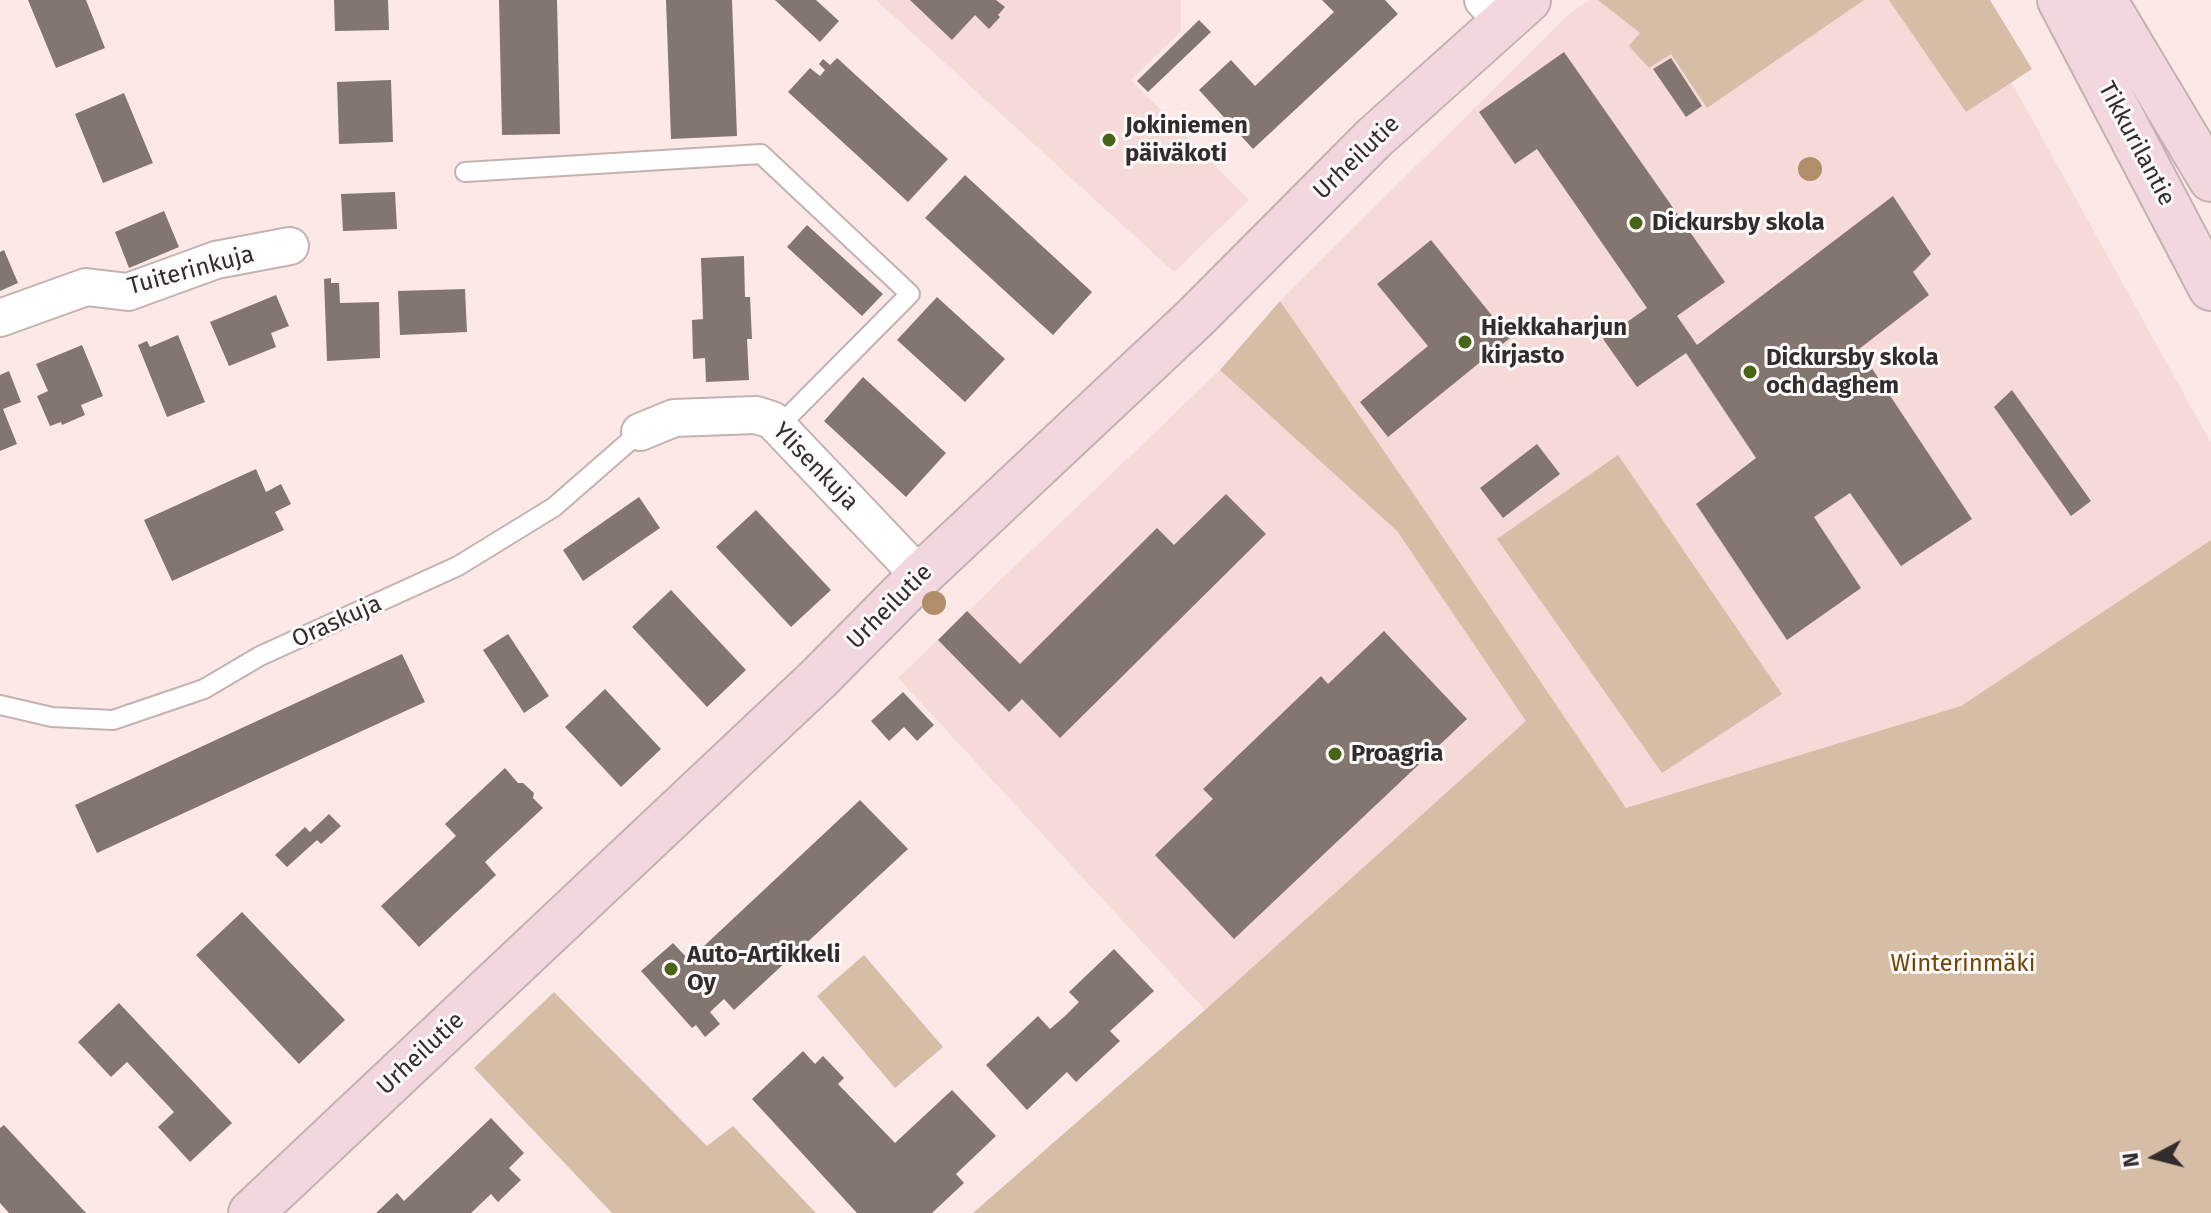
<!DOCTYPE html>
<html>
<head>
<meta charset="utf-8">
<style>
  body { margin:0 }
  #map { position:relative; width:2211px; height:1213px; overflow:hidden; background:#fce9e7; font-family:"Fira Sans",sans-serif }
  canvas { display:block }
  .north { position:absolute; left:2115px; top:1117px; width:80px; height:80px; -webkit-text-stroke:6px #fefafa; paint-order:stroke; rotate:263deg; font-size:22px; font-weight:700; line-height:32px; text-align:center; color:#332c2c }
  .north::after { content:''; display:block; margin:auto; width:28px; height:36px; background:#332c2c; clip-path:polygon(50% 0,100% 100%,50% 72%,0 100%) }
</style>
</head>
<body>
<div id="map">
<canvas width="2211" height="1213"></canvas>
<div class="north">N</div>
</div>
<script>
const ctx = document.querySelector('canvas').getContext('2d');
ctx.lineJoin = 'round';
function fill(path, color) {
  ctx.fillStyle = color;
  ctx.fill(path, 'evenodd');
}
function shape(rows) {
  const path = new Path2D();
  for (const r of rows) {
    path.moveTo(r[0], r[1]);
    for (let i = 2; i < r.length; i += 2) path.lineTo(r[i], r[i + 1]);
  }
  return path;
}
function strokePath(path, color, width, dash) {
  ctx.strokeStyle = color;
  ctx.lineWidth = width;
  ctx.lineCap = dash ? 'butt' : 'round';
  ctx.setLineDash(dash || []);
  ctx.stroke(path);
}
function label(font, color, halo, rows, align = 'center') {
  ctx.font = font + ' "Fira Sans",sans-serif';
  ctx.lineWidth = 6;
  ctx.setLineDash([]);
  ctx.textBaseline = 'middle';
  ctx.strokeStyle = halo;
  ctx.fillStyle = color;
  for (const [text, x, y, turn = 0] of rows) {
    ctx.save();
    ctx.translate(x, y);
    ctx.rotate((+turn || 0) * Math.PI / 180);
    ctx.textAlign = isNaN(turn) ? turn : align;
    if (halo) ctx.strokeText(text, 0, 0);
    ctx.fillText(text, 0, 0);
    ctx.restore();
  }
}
fill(shape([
  [876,0,1181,0,1181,31,1131,80,1249,200,1174,272],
  [1590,0,1966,0,2211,443,2211,540,1961,706,1626,808,1413,493,1280,301,1570,13],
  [1220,370,1397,531,1527,721,1205,1010,898,678]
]), '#f5dad8');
fill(shape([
  [1598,0,1864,0,1707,108,1671,54,1649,68,1629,46,1640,33],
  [1889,0,1990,0,2032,69,1966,112],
  [1280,301,1413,493,1626,808,1961,706,2211,540,2211,1213,973,1213,1205,1010,1526,721,1397,531,1220,370],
  [1618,455,1782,694,1662,773,1497,539],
  [864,955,943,1047,895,1088,817,996],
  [554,992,707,1146,733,1126,816,1213,612,1213,474,1068]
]), '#d5bda6');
fill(shape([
  [28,0,86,0,105,48,56,68],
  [334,0,388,0,389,30,335,31],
  [499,0,557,0,560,134,502,135],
  [666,0,732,0,737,136,671,139],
  [775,0,816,0,839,21,820,42],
  [910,0,996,0,1005,7,998,15,1000,17,989,29,975,15,952,40],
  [1322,0,1385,0,1398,14,1253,149,1199,90,1231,60,1255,86,1334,12],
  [1199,20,1211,32,1148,92,1137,81],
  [1564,52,1725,282,1677,316,1697,345,1893,196,1931,254,1913,272,1929,295,1859,349,1972,519,1901,566,1850,493,1814,517,1861,588,1787,640,1696,504,1756,458,1686,353,1637,387,1603,339,1647,308,1537,149,1515,164,1479,112],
  [837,58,948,159,908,202,788,92,810,68,820,76,825,70,819,64,823,59,830,65],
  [1671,58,1702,106,1686,117,1653,69],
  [391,80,393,142,339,144,337,82],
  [124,93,153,163,103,183,75,114],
  [965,175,1092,292,1053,335,925,218],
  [395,192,397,229,343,231,341,194],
  [164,211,179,247,129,268,115,232],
  [807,225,883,294,862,316,787,247],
  [1431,240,1510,338,1388,437,1360,402,1428,346,1377,284],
  [4,250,18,283,0,291,0,252],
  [744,256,745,297,750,297,752,339,747,339,749,380,706,382,705,358,693,359,692,320,703,319,701,258],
  [331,278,331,283,339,283,340,303,379,302,380,358,327,361,324,279],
  [465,289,467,332,400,335,398,291],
  [276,295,289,326,271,333,276,347,229,366,210,322],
  [937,297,1005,359,965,402,897,340],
  [178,335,205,402,167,417,138,345,147,341,150,347],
  [82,345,103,396,81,405,85,415,62,425,61,422,50,426,37,396,48,391,36,364],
  [9,371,21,402,3,409,17,444,0,451,0,375],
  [863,377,946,453,906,497,824,421],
  [2012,390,2091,501,2071,516,1994,407],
  [1537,444,1560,474,1503,518,1480,488],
  [256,469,266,492,281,484,291,504,275,512,284,530,172,581,144,520],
  [1226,494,1266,534,1060,738,1022,699,1009,712,938,640,967,611,1020,664,1157,528,1174,545],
  [639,497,660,528,583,581,563,550],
  [756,510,831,590,791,627,716,547],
  [671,590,746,670,707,707,632,627],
  [1384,631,1467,719,1234,939,1155,855,1213,799,1203,789,1321,676,1328,684],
  [508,634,549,696,524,713,483,650],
  [402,654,425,702,97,853,75,805],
  [605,689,661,749,621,787,565,727],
  [903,692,934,725,917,741,904,727,889,741,871,721],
  [505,768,518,783,523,783,534,793,533,798,543,808,485,862,496,875,419,947,381,906,456,836,445,824],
  [860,800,908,849,734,1010,724,999,710,1012,720,1024,705,1037,696,1025,692,1028,641,971,673,943,689,960],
  [329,814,341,826,321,844,317,840,287,867,275,855,305,827,310,832],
  [242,912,345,1020,299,1064,196,955],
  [1114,949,1154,991,1110,1031,1120,1041,1076,1082,1067,1072,1027,1110,986,1065,1038,1016,1050,1029,1065,1016,1079,1002,1069,992],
  [119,1003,232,1123,190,1162,158,1127,174,1112,127,1062,111,1077,78,1042],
  [803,1051,815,1064,823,1056,844,1078,838,1084,895,1143,952,1090,996,1136,956,1174,964,1183,932,1213,857,1213,752,1099],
  [491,1118,524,1153,509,1168,521,1180,498,1202,491,1194,471,1213,376,1213,397,1193,404,1201],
  [4,1125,86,1213,9,1213,0,1203,0,1128]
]), '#83756f');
const lane = shape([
  [465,172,761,154,910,294,779,426],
  [0,705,52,717,113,720,204,689,260,656,458,566,554,507,640,432]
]);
const street = shape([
  [1483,0,1503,21],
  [0,318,86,287,128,292,216,260,290,246],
  [640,432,674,418,756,415,772,420,920,576]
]);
const secondary = shape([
  [2060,0,2211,288],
  [2104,0,2211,179],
  [251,1213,818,679,920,576,1195,318,1374,138,1528,0]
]);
strokePath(lane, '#c4b2b0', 22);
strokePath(street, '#c4b2b0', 40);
strokePath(secondary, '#c4b2b0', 48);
strokePath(lane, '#fff', 18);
strokePath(street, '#fff', 36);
strokePath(secondary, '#f2d7de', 44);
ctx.fillStyle = '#b18e6a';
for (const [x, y] of [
  [1810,169],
  [934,603]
]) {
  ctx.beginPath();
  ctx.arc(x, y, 12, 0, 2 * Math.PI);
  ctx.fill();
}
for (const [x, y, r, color] of [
  [1109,140,8,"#476417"],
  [1636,223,8,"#476417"],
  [1465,342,8,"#476417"],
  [1750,372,8,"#476417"],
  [1335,754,8,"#476417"],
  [671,969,8,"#476417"]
]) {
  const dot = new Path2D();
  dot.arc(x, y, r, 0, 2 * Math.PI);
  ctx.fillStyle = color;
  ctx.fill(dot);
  strokePath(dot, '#fefafa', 3);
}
label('bold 24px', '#332c2c', '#fefafa', [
  ["Jokiniemen",1125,126],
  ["päiväkoti",1125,154],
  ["Dickursby skola",1652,223],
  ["Hiekkaharjun",1481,328],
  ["kirjasto",1481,356],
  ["Dickursby skola",1766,358],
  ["och daghem",1766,386],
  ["Proagria",1351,754],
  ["Auto-Artikkeli",687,955],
  ["Oy",687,983]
], 'left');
label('24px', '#332c2c', '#fefafa', [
  ["Tikkurilantie",2136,144,62],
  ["Urheilutie",1357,158,-44],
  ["Tuiterinkuja",191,271,-15],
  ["Ylisenkuja",815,467,46],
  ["Urheilutie",890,607,-45],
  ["Oraskuja",337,622,-24],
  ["Urheilutie",421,1054,-43]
]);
label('24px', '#744403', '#fefafa', [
  ["Winterinmäki",1963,964]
]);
</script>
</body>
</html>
